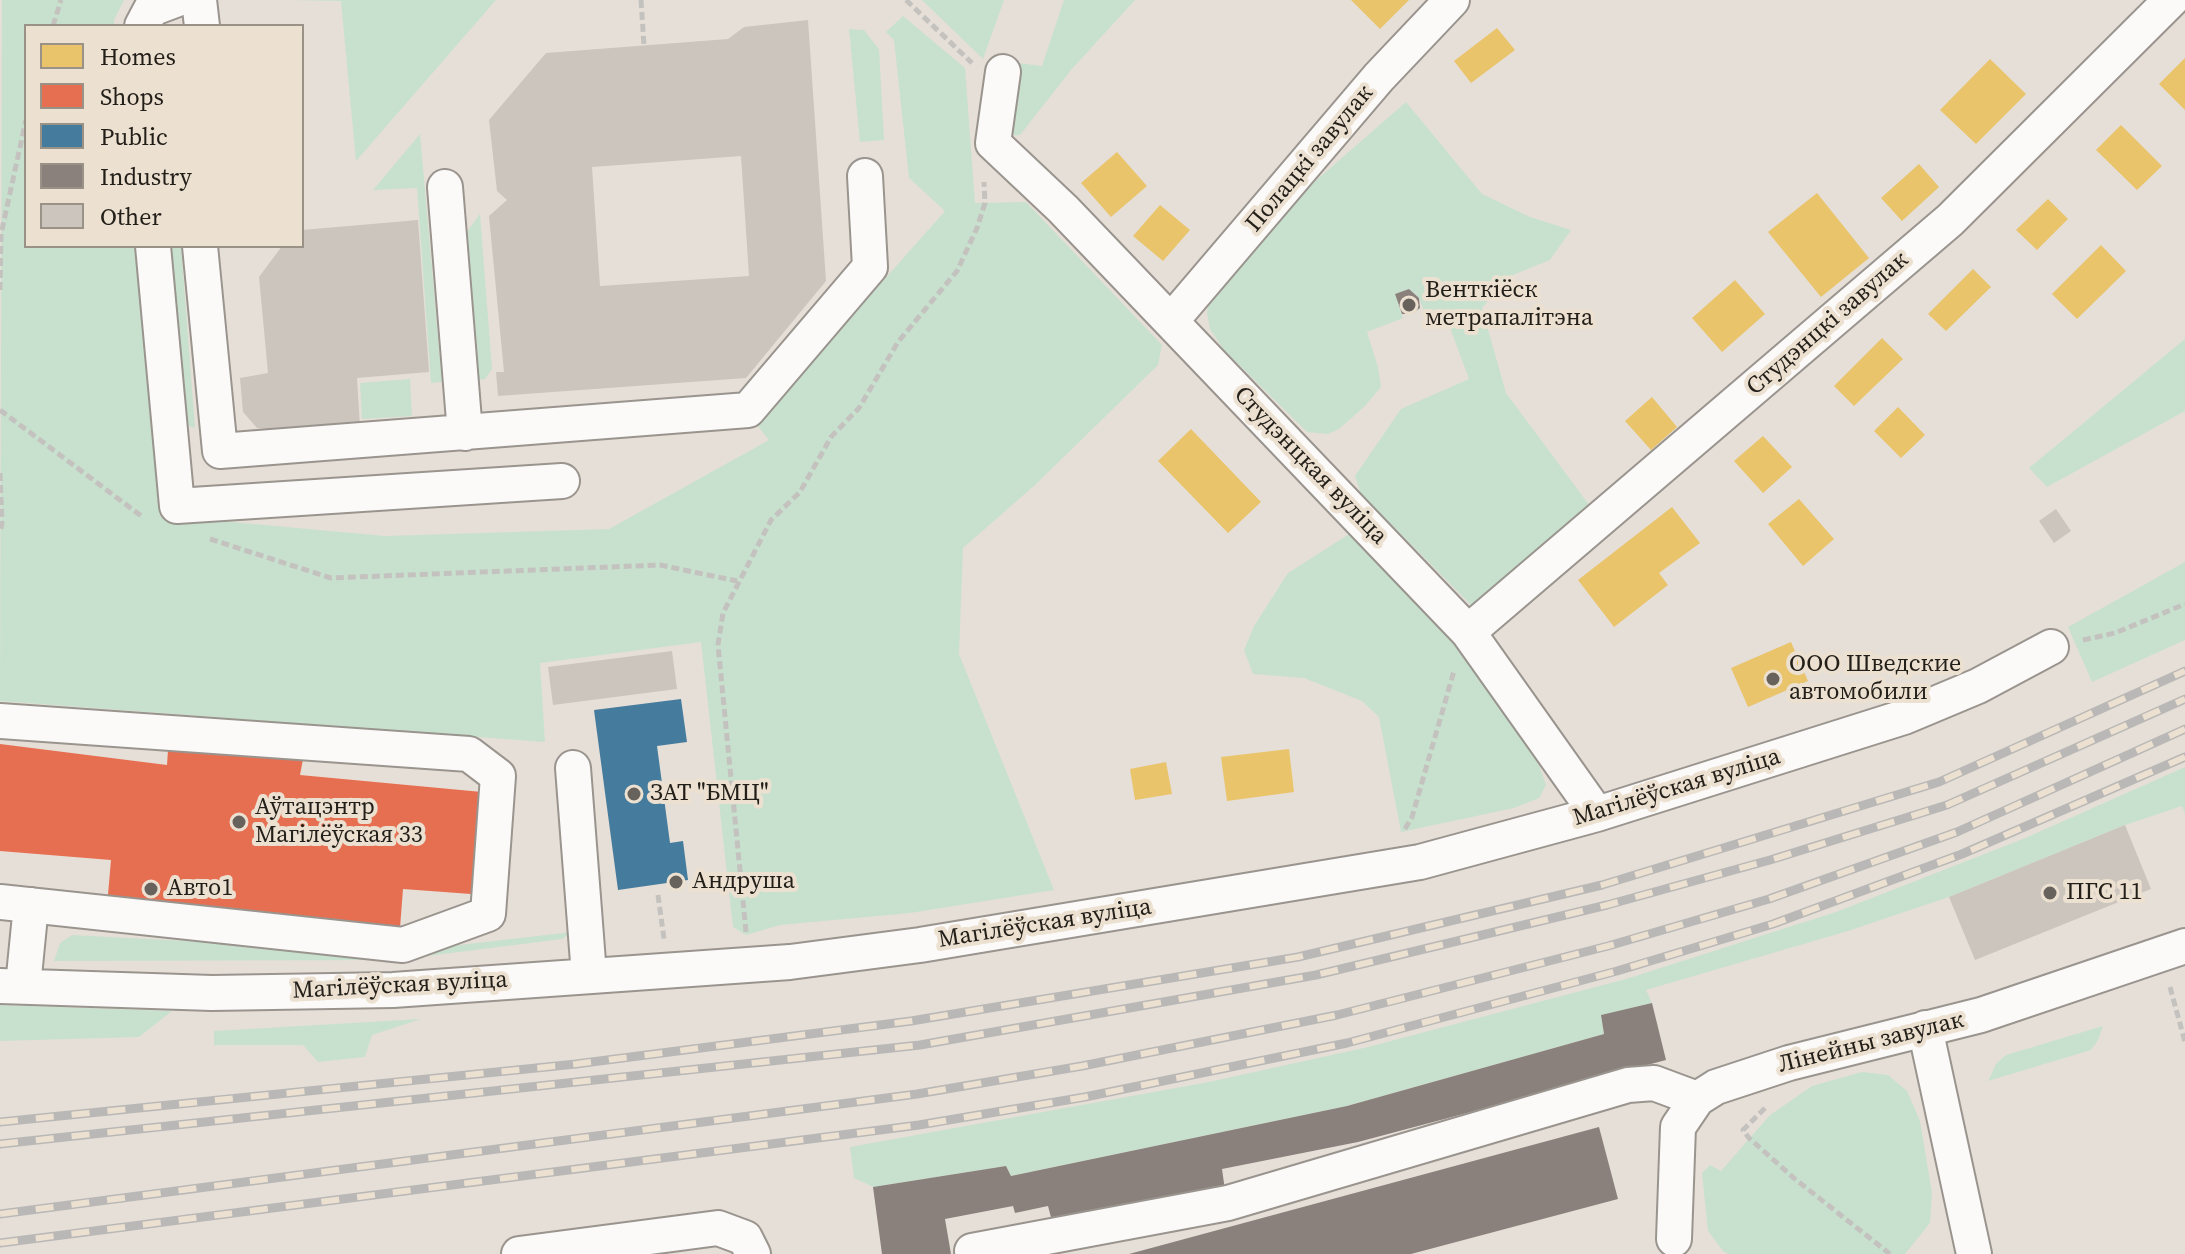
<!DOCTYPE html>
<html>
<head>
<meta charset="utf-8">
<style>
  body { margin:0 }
  #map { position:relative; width:2185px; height:1254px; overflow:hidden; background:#e6dfd7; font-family:"Source Serif 4",serif }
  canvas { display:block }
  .legend { position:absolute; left:24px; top:24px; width:280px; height:224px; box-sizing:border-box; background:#ece0d1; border:2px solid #9b9287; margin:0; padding:10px 14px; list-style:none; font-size:24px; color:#221e18 }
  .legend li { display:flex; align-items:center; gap:16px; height:40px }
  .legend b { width:40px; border:2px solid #9b9287 }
</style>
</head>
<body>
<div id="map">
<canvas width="2185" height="1254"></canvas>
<ul class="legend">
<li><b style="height:22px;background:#e9c46a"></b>Homes</li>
<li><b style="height:22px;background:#e76f51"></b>Shops</li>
<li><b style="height:22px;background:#457b9d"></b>Public</li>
<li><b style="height:22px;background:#8a817c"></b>Industry</li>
<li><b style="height:22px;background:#cbc5be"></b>Other</li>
</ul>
</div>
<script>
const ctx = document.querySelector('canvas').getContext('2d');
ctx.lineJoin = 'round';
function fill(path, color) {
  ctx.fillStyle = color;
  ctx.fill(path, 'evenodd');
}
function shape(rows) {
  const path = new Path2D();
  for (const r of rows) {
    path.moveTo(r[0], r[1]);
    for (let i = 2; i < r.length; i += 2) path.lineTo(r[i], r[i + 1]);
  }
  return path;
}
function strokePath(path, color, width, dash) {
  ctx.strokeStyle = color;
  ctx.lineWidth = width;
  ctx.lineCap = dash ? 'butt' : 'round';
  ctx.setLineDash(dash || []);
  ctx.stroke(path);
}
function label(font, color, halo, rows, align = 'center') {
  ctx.font = font + ' "Source Serif 4",serif';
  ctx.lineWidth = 8;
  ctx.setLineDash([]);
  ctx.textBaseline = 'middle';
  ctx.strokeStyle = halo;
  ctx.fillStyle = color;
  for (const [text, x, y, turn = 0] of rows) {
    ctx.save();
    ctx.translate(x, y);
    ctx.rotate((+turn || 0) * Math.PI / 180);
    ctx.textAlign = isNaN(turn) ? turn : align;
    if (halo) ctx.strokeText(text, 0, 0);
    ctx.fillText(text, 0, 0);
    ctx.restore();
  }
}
fill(shape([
  [2,0,124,0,114,20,114,26,26,26,26,246,141,246,177,517,385,536,609,529,769,440,756,424,945,211,909,178,894,40,886,32,903,16,965,68,975,203,1026,202,1162,345,1158,365,1035,485,963,548,959,654,1054,890,910,913,780,925,746,935,733,927,701,642,540,663,545,742,0,701],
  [291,0,496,0,356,161,341,1],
  [922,0,1004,0,983,59],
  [1064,0,1135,0,1071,70,1020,135,998,136,1018,63,1042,66],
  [849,29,864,30,879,49,884,140,860,142],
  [1406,102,1482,194,1530,217,1571,230,1550,260,1508,277,1482,308,1506,393,1590,506,1485,600,1471,605,1361,494,1355,476,1401,409,1469,379,1443,309,1424,311,1419,298,1409,289,1395,294,1403,318,1367,332,1378,367,1381,387,1364,407,1339,429,1328,434,1307,432,1224,350,1210,329,1207,313,1209,299,1312,184],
  [420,134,442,382,431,383,417,188,373,190],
  [480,214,492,369,485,379,478,380,466,233],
  [168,246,181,246,195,428,186,425],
  [2185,339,2185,411,2047,487,2029,468],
  [410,379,412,416,362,419,360,383],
  [1354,531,1479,664,1536,756,1546,785,1539,798,1514,808,1401,832,1379,717,1362,701,1304,678,1253,674,1244,650,1254,626,1288,573],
  [2185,562,2185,640,2092,682,2068,627],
  [2185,767,2185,813,2182,806,2125,825,1949,897,1848,931,1646,990,1652,1003,1601,1015,1604,1034,1347,1106,1011,1176,1006,1166,873,1187,854,1178,850,1147,1209,1082,1368,1047,1626,979,1836,912,2023,839],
  [572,932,562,939,396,960,54,961,60,943,72,935,398,952],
  [0,1005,172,1011,139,1037,0,1041],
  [421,1019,372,1035,365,1057,318,1062,303,1045,214,1045,214,1031],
  [2103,1026,2098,1040,2091,1050,1988,1081,1996,1064,2006,1055],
  [1862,1072,1888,1075,1907,1091,1920,1121,1932,1193,1930,1223,1905,1254,1728,1254,1723,1251,1708,1231,1702,1173,1710,1165,1721,1171,1770,1115,1812,1086]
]), '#c8e1ce');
fill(shape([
  [1351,0,1409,0,1380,29],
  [1497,28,1515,50,1471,83,1454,61],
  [2185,58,2185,110,2159,84],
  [1990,59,2026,94,1976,144,1940,110],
  [2121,125,2162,166,2137,190,2096,150],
  [1117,152,1147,186,1111,217,1081,183],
  [1919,164,1939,187,1902,221,1881,198],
  [1817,193,1869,258,1821,297,1768,232],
  [2048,199,2068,219,2037,250,2016,230],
  [1160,205,1190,230,1163,261,1133,236],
  [2101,245,2126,271,2077,319,2052,294],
  [1973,269,1991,287,1946,331,1928,314],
  [1735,280,1765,314,1722,352,1692,318],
  [1882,338,1903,359,1854,406,1834,386],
  [1652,397,1677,427,1651,450,1625,421],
  [1898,407,1925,435,1901,458,1874,431],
  [1191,429,1261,502,1228,533,1158,461],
  [1763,436,1792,467,1763,493,1734,461],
  [1799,499,1834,539,1803,566,1768,524],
  [1672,507,1700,543,1659,573,1668,585,1614,627,1578,580],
  [1791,642,1808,681,1748,707,1731,668],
  [1289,749,1294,792,1227,801,1221,757],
  [1166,762,1172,794,1135,800,1130,769]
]), '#e9c46a');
fill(shape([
  [0,744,167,765,168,750,304,754,300,775,482,792,471,894,403,889,400,928,107,906,111,860,0,851]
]), '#e76f51');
fill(shape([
  [681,699,687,742,657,746,670,843,683,841,688,880,618,890,594,710]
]), '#457b9d');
fill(shape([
  [1409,289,1419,298,1420,308,1412,314,1402,314,1395,294],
  [1652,1003,1666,1060,1358,1142,1222,1169,1225,1190,1053,1225,1048,1206,1015,1213,1013,1206,945,1219,951,1254,882,1254,873,1187,1006,1166,1011,1176,1347,1106,1604,1034,1601,1015],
  [1599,1127,1618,1199,1411,1254,1129,1254]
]), '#8a817c');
fill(shape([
  [808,20,826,281,746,378,498,396,496,372,504,372,489,216,507,200,497,191,489,120,546,53,728,39,744,27],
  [741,156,749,276,600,286,592,167],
  [418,220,429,372,357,378,360,427,307,432,257,428,243,412,240,378,268,373,259,277,282,246,302,246,302,230],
  [2056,509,2071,531,2054,543,2039,521],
  [672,651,677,689,553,705,548,667],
  [2125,825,2151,889,1975,960,1949,897]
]), '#cbc5be');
const minor = shape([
  [199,0,202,26],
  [142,26,151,9,175,0],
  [1003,72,993,143,1063,209,1468,632,1597,814],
  [445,187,465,433],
  [153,246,177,506,562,481],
  [200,246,220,451,748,410,870,267,865,176],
  [1171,321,1379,77,1452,0],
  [1468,632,1950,220,2171,0],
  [0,721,469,754,498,776,488,914,403,945,0,902],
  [573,768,589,975],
  [0,986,212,993,393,990,790,962,920,945,1420,862,1597,814,1904,717,1978,686,2051,647],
  [23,986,31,905],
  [1925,1028,1974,1254],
  [1674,1239,1678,1127,1697,1099,1716,1087,1789,1063,1981,1015,2185,946],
  [972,1251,1228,1203,1628,1085,1654,1083,1697,1099],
  [519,1254,718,1228,745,1238,753,1254]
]);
strokePath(minor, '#9a948e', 38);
strokePath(shape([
  [641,0,644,46],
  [906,0,972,63],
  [53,26,61,0],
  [0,290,1,234,26,120],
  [0,410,144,518],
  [0,473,2,524,0,531],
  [210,539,331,578,660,565,737,581],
  [2083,640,2115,633,2185,604],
  [1405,829,1412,817,1454,671],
  [658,895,664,939],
  [746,932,718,645,723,613,771,520,800,492,831,437,859,408,898,342,957,271,977,228,985,203,984,182],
  [2170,987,2185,1042],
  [1765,1108,1743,1130,1749,1138,1795,1179,1890,1254]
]), '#c4c2bf', 5, [8, 4]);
strokePath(minor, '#fbfaf9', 34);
const rail = shape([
  [0,1122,576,1064,911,1021,1298,957,1602,885,1939,782,2185,671],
  [0,1144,920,1045,1316,975,1607,905,1770,860,1947,805,2185,699],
  [0,1214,917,1094,1082,1066,1337,1015,1608,946,1769,899,1957,832,2185,729],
  [0,1243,919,1125,1085,1097,1347,1043,1617,971,1773,924,1962,854,2185,757]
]);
strokePath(rail, '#b9b8b6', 9);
strokePath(rail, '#ece0d1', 6, [18]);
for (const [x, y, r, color] of [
  [1409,305,8,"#67625b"],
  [1773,679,8,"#67625b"],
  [634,794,8,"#67625b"],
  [239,822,8,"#67625b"],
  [676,882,8,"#67625b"],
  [151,889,8,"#67625b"],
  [2050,893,8,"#67625b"]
]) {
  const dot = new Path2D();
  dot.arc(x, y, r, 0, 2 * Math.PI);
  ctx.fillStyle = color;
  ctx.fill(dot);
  strokePath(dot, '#ece0d1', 3);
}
label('24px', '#221e18', '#ece0d1', [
  ["Полацкі завулак",1310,159,-50],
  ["Студэнцкі завулак",1828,324,-41],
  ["Студэнцкая вуліца",1310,466,46],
  ["Магілёўская вуліца",1677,788,-17],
  ["Магілёўская вуліца",1045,924,-9],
  ["Магілёўская вуліца",400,986,-3],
  ["Лінейны завулак",1871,1043,-14]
]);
label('24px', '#221e18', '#ece0d1', [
  ["Венткіёск",1425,291],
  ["метрапалітэна",1425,319],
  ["ООО Шведские",1789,665],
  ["автомобили",1789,693],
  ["ЗАТ \"БМЦ\"",650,794],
  ["Аўтацэнтр",255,808],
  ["Магілёўская 33",255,836],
  ["Андруша",692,882],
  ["Авто1",167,889],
  ["ПГС 11",2066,893]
], 'left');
</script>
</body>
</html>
